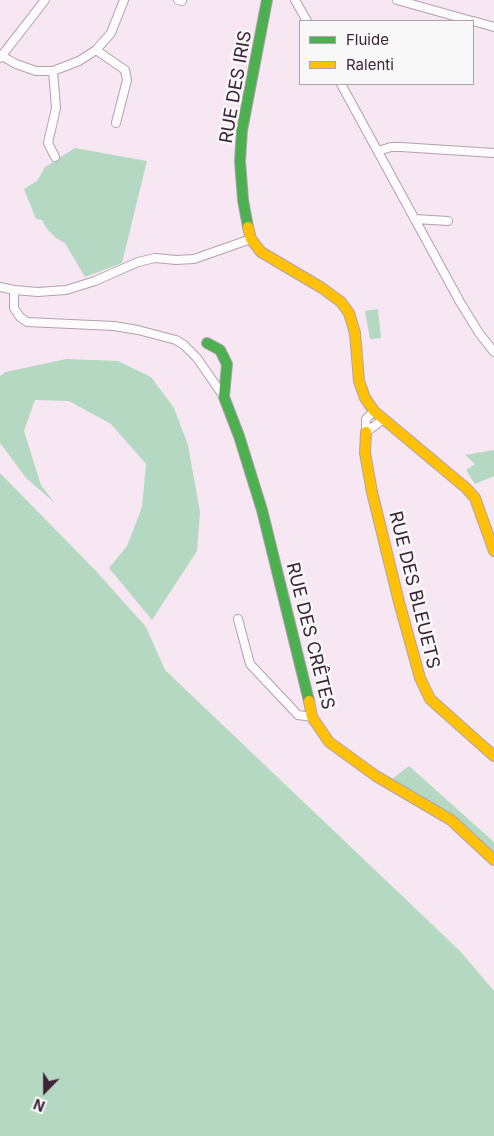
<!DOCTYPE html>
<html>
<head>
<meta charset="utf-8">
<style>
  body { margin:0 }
  #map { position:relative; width:494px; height:1136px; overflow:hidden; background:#f7e7f2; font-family:Inter,sans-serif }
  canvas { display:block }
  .legend { position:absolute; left:299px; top:20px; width:175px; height:65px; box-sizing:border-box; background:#f8f8f8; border:1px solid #ada3ab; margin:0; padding:6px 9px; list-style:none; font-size:15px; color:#3d2337 }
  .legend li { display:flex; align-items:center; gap:10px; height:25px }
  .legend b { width:25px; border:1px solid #ada3ab }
  .north { position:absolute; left:20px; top:1066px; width:50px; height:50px; -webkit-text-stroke:4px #f8f8f8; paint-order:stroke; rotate:202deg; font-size:14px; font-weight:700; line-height:20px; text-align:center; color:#3d2337 }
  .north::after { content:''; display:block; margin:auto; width:18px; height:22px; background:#3d2337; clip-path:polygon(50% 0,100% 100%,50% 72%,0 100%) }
</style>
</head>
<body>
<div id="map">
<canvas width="494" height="1136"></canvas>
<ul class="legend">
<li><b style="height:6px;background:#4caf50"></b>Fluide</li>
<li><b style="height:6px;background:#ffc107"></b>Ralenti</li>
</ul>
<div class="north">N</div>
</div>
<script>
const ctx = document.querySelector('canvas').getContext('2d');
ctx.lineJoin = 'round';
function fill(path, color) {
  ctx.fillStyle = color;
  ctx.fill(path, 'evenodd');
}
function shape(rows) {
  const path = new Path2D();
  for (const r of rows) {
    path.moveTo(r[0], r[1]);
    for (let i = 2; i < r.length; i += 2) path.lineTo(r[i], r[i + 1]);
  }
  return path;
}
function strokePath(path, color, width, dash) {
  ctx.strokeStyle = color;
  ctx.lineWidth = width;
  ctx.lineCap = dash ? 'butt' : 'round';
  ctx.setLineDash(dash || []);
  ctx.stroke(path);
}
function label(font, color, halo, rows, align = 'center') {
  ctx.font = font + ' Inter,sans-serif';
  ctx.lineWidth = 5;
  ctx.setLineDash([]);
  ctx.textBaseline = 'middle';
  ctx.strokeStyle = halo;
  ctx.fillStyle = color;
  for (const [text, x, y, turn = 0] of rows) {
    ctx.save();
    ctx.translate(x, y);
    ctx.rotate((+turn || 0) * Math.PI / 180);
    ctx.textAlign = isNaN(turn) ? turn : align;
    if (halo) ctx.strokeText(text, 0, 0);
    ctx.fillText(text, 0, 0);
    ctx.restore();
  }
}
fill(shape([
  [75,148,147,161,122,263,85,277,65,243,56,238,47,229,42,220,36,219,24,189,37,181,45,167],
  [378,309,381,338,370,339,365,311],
  [66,359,118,361,151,377,174,408,188,445,200,512,197,551,152,620,109,568,127,546,142,507,146,464,111,424,69,401,35,400,24,431,41,485,54,502,27,479,0,443,0,376,6,372],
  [494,450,494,476,475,484,466,470,475,464,465,455],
  [0,473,96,571,146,627,165,670,460,951,494,991,494,1136,0,1136],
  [409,766,494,842,494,853,470,833,391,780]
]), '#b5d8c3');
const street = shape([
  [178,0,182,1],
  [295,0,307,21],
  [397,0,472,21],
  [473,21,494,27],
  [96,50,125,70,127,80,116,123],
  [0,55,16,64,36,71,53,71,79,61,96,50,111,33,124,0],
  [0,58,45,0],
  [53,71,56,108,48,143,55,157],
  [341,84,460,302,479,333,494,352],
  [378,151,391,147,401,147,494,153],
  [415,219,448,221],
  [0,287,14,290,38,292,66,290,95,281,138,262,155,258,176,260,194,259,251,239],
  [14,290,14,308,20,317,27,322,114,326,138,330,176,340,184,345,197,358,224,397],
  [374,411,366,419,366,432,384,419],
  [238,619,250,664,298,715,312,717]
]);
const fast = shape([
  [248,227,243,200,240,161,242,130,267,0],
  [207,343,220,350,227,364,224,397,239,436,262,510,309,701]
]);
const slow = shape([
  [248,227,251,239,261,252,322,288,341,302,349,313,355,333,359,381,365,398,374,411,466,488,475,498,494,551],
  [366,432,365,453,372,492,399,602,420,678,430,699,494,756],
  [309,701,312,717,329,742,376,776,451,820,494,860]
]);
strokePath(street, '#b3a1ae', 10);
strokePath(fast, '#b3a1ae', 12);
strokePath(slow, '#b3a1ae', 12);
strokePath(street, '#fefbfd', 8);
strokePath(fast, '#4caf50', 10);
strokePath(slow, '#ffc107', 10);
label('18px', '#3d2337', '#f8f8f8', [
  ["RUE DES IRIS",236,87,-80],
  ["RUE DES BLEUETS",414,590,76],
  ["RUE DES CRÊTES",310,636,76]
]);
</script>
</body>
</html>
